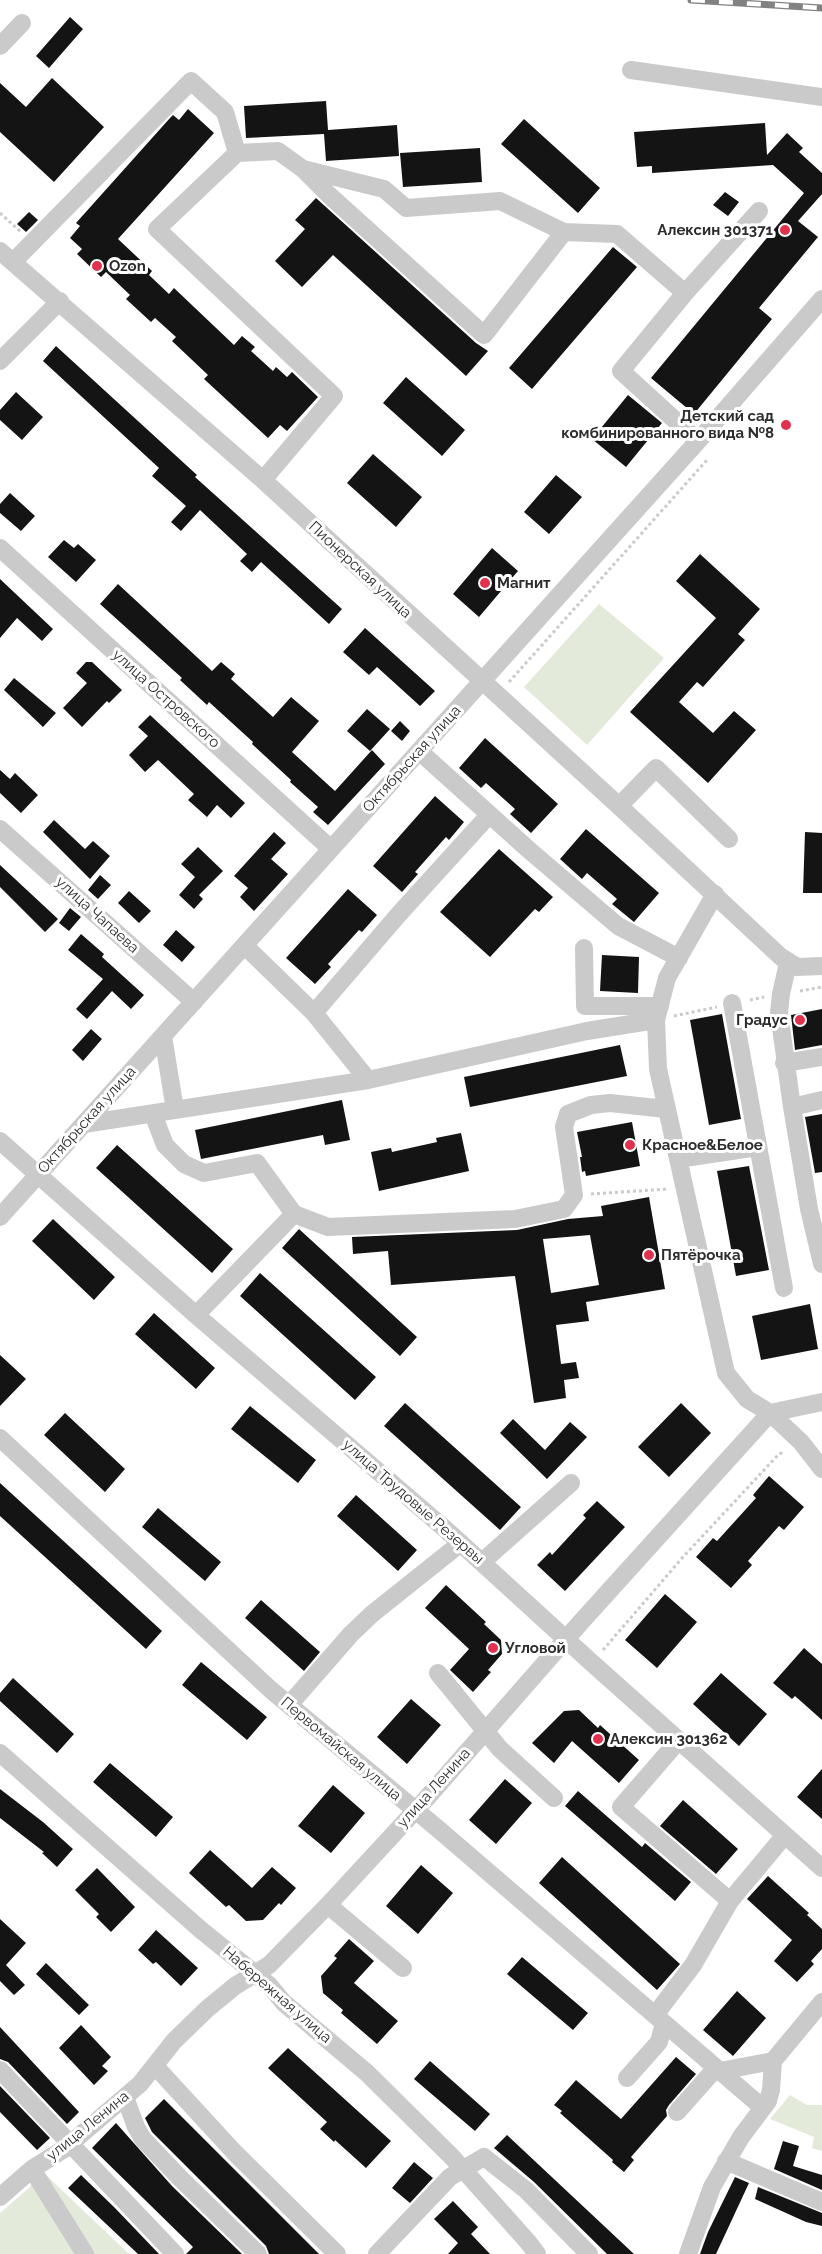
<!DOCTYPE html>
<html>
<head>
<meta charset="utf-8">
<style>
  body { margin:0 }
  canvas { display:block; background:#fff }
</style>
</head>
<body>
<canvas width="822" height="2254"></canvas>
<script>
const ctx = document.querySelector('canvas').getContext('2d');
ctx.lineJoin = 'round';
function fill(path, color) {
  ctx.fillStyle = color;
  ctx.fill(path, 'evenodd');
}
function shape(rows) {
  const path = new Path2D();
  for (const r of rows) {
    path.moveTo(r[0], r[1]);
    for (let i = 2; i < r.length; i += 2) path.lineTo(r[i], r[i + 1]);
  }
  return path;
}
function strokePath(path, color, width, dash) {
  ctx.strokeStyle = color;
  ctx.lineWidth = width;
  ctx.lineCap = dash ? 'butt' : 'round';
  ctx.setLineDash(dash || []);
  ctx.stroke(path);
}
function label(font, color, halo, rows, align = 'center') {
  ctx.font = font + ' Raleway,sans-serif';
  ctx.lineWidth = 6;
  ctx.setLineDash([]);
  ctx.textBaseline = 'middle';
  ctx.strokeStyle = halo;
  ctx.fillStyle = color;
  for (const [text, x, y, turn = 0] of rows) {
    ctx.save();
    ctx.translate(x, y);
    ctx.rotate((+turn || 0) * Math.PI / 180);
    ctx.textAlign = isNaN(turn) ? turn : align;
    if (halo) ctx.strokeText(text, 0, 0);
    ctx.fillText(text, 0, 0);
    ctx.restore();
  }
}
fill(shape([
  [599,604,664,658,587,745,524,687],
  [790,2095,807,2105,822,2105,822,2151,812,2148,814,2137,770,2119],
  [44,2173,129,2254,92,2254],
  [35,2180,81,2254,0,2254,0,2213,29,2188]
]), '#e4eada');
fill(shape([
  [70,17,83,29,49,68,36,56],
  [52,78,104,127,54,182,0,132,0,83,26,107],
  [326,101,328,130,397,125,399,156,326,161,324,134,246,138,244,106],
  [188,109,214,133,118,239,152,271,149,275,169,294,174,288,234,345,242,336,255,347,251,351,273,371,276,367,287,377,292,372,318,397,287,431,280,425,268,438,204,379,208,375,172,341,176,337,155,318,151,322,126,299,130,295,106,272,101,277,77,254,82,249,70,238,80,226,76,223,170,118,173,115,179,120],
  [524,119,600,188,578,213,501,144],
  [765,123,767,155,787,133,803,148,799,152,822,173,822,194,798,221,818,237,759,308,772,319,694,414,651,378,804,193,773,165,652,173,652,166,637,167,634,132],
  [480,148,482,182,403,187,400,153],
  [725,192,739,202,728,216,713,205],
  [316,198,476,343,488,351,466,376,333,255,302,287,275,261,305,229,295,220],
  [29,212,38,220,26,232,17,224],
  [613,247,637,267,532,389,509,368],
  [56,346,197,475,195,477,342,609,329,624,261,562,252,572,240,561,247,554,200,510,181,531,171,522,186,506,152,476,159,468,43,361],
  [406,377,465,430,442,456,383,403],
  [16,392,43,417,22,440,0,420,0,410],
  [628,395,662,423,626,467,592,439],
  [373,454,422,497,396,527,347,483],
  [556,475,582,497,549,534,524,512],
  [10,493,35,516,21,531,0,513,0,504],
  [64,540,74,548,78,544,96,560,76,582,48,557],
  [492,548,518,571,479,617,453,594],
  [700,554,760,609,738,634,745,640,703,687,697,682,679,702,713,733,734,711,756,730,708,783,630,712,716,618,676,581],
  [0,579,53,629,42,641,17,618,0,638],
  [118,584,212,671,221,662,235,674,231,679,273,717,291,697,319,721,292,752,335,791,372,750,385,764,328,825,313,812,318,807,290,782,291,780,252,744,253,742,209,702,207,705,180,680,182,678,100,604],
  [365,628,435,691,420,706,377,667,369,675,343,652],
  [86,662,92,662,122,690,109,703,107,701,82,727,63,708,87,683,76,673],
  [14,678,56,713,43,727,4,690],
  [367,709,390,729,370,751,347,731],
  [150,715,245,803,231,818,217,805,207,817,188,800,194,794,158,760,145,772,129,755,148,736,138,727],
  [400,721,410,731,402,741,391,731],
  [485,738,558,804,531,833,510,814,515,809,486,783,481,788,459,768],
  [0,770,10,779,15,773,38,795,21,813,0,793],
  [435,796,464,822,449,840,446,837,415,872,418,874,402,892,373,866],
  [54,820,85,849,93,841,110,856,90,879,43,832],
  [586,829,659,893,634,922,612,904,617,899,587,873,582,879,560,859],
  [274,832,286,843,271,859,288,874,254,911,240,897,248,888,234,876],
  [805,832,822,833,822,893,803,893],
  [198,847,223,871,199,895,203,899,194,909,179,895,195,877,181,864],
  [499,849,553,897,539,912,535,909,490,957,440,912],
  [0,865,58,919,45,932,0,887],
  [100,875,111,885,98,899,88,890],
  [348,889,377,915,362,932,359,930,328,964,331,967,315,984,286,958],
  [129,891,151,911,139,923,118,903],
  [70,908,81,917,69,931,59,923],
  [176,930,195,947,182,962,163,945],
  [81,934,104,954,102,957,144,995,131,1009,112,991,87,1019,76,1009,103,979,68,950],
  [602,955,639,957,638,993,600,991],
  [822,1009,822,1045,795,1050,791,1015],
  [722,1014,741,1119,709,1125,690,1020],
  [91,1029,102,1039,83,1061,72,1050],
  [620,1045,627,1076,470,1107,464,1077],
  [342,1100,350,1140,325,1145,323,1135,201,1159,195,1130],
  [822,1114,822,1172,815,1173,805,1117],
  [632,1122,640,1166,586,1176,585,1171,582,1172,580,1157,582,1157,577,1132],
  [461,1133,469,1171,379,1191,371,1152,391,1148,392,1152,437,1142,436,1138],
  [117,1145,233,1249,212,1273,96,1168],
  [749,1166,769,1270,736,1276,717,1171],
  [649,1197,665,1289,586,1302,589,1321,556,1325,561,1364,576,1362,579,1378,564,1380,566,1398,534,1403,515,1276,391,1285,388,1251,353,1254,352,1237,517,1230,568,1219,603,1216,601,1206],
  [590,1235,599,1285,551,1293,543,1239],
  [53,1219,115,1277,94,1300,32,1241],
  [299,1229,417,1337,400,1356,282,1248],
  [260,1273,376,1377,355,1400,240,1296],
  [810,1304,818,1349,761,1360,752,1316],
  [154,1313,215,1368,196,1389,135,1334],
  [0,1355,26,1379,0,1406],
  [405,1403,521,1507,500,1530,384,1426],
  [681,1403,711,1433,669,1477,638,1447],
  [250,1406,316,1460,298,1483,231,1429],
  [65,1413,125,1469,105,1492,44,1435],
  [513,1419,545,1450,570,1422,587,1437,547,1479,500,1433],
  [769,1476,804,1507,784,1530,779,1526,748,1561,752,1565,731,1588,696,1557,713,1538,717,1541,756,1498,753,1495],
  [0,1483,162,1631,146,1649,0,1516],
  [356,1495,417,1550,398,1571,337,1516],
  [597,1501,625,1527,565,1591,537,1565,550,1552,552,1555,586,1518,583,1515],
  [158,1508,221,1562,205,1581,142,1527],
  [446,1585,486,1622,484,1624,501,1640,502,1654,488,1670,491,1672,473,1692,450,1670,469,1649,425,1608],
  [665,1594,697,1622,657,1668,625,1640],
  [261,1600,320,1652,304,1671,245,1618],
  [804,1648,822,1664,822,1720,795,1696,792,1699,773,1683],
  [201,1662,267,1717,247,1740,182,1685],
  [721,1673,767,1714,739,1746,693,1704],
  [13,1678,74,1734,57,1753,0,1701,0,1693],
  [411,1699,441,1725,407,1764,377,1737],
  [579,1710,598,1728,600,1725,639,1760,619,1783,572,1741,554,1763,532,1743,564,1711],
  [110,1763,173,1817,156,1837,93,1782],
  [822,1769,822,1819,797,1797],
  [505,1779,532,1803,496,1844,469,1820],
  [333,1785,365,1813,331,1853,298,1826],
  [0,1789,43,1822,73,1849,57,1867,42,1853,44,1852,0,1818],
  [578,1791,642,1847,645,1843,691,1882,675,1901,565,1806],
  [683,1800,738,1849,716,1874,660,1826],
  [210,1850,252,1888,272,1867,296,1888,281,1905,279,1903,263,1920,246,1921,229,1905,226,1907,189,1873],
  [562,1857,680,1964,657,1990,539,1883],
  [421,1865,453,1893,418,1934,386,1906],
  [97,1868,135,1907,111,1932,96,1917,99,1914,75,1890],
  [768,1876,809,1913,807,1915,822,1929,822,1949,811,1961,814,1964,797,1982,774,1961,792,1940,747,1899],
  [0,1919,26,1943,6,1965,25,1985,14,1995,0,1981],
  [156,1930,198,1968,181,1986,156,1962,153,1964,138,1950],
  [349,1939,374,1961,354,1983,398,2021,377,2044,341,2013,343,2010,323,1993,321,1976,337,1958,334,1956],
  [522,1957,588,2013,573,2030,507,1974],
  [46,1963,89,2005,79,2015,36,1974],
  [737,1991,766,2018,733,2056,703,2030],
  [81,2025,111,2057,102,2066,108,2071,94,2085,59,2048],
  [0,2027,79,2112,67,2124,8,2062,0,2059],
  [288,2048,391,2141,366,2168,335,2140,334,2142,320,2129,327,2122,268,2068],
  [676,2057,696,2074,669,2105,666,2110,667,2116,631,2157,634,2160,624,2172,612,2162,613,2160,560,2113,562,2111,554,2105,576,2080,621,2119],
  [430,2061,490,2114,475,2131,414,2079],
  [0,2086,50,2138,37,2150,0,2112],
  [164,2099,319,2254,269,2254,266,2246,152,2132,145,2118],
  [116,2123,172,2186,242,2254,186,2254,193,2247,92,2148],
  [507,2135,634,2254,607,2254,534,2182,494,2148],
  [783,2141,799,2146,793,2166,822,2175,822,2190,774,2169],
  [414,2162,433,2178,410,2203,392,2188],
  [81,2175,115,2208,159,2254,138,2254,68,2188],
  [735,2177,749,2183,716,2254,700,2254,708,2232],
  [758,2187,822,2213,822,2226,806,2222,755,2199],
  [453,2201,478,2227,471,2234,490,2254,448,2254,458,2243,434,2219]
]), '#141414');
strokePath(shape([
  [0,213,21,232],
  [509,682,707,460],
  [800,991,822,987],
  [750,1000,764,997],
  [674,1016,717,1007],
  [591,1194,668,1189],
  [603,1650,683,1557,778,1455,785,1451]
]), '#cacaca', 3, [3, 3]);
strokePath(shape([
  [0,46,22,23],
  [631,70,822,97],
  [237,153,157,229,334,396,263,480],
  [304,170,329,195,484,335,564,232,617,234,685,293],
  [0,251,263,480,619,806,781,957,797,967,822,966],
  [13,262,191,81,225,112,237,153,278,151,303,169,384,189,406,208,500,201,564,232],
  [0,361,60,301],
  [698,441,621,371,685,293,759,211],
  [0,548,331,849],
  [419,751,529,850,618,926,679,958],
  [619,806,656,768,729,839],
  [0,829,194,1002],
  [715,894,667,978,656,1020,658,1069,726,1373,747,1399,770,1413,801,1442,822,1469],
  [245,946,314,1013,368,1080],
  [584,948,585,1006,660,1006],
  [788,963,781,994,779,1013,792,1107,809,1209,822,1264],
  [732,1003,784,1288],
  [314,1013,399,914,489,815],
  [163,1036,175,1110],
  [784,1063,822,1057],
  [792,1107,822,1100],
  [153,1114,165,1145,184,1164,204,1173,257,1163,294,1214,196,1315],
  [84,1124,368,1080,587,1031,656,1020],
  [0,1141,196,1315,444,1528,592,1663,822,1868],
  [678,1159,758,1147],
  [294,1214,328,1227,515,1219,564,1209,574,1195,564,1127,568,1114,591,1105,610,1103,666,1109],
  [0,1217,698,441,822,299],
  [0,1438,271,1690,437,1828,763,2108],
  [482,1562,571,1483],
  [438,1673,500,1749,554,1798],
  [289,1705,351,1634,372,1614,461,1543],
  [679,1740,621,1807,730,1901],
  [0,1753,201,1930,269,1985,284,2003,367,2073,452,2157,528,2242,537,2254],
  [328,1905,403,1968],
  [655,2015,693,1965,730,1901,785,1835],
  [155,2066,235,2153,337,2254],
  [0,2070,175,2254],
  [720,2071,773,2061],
  [627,2078,659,2042,664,2023],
  [125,2097,136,2127,143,2139,180,2178,258,2254],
  [677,2112,716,2068],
  [726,2161,822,2202],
  [32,2169,85,2254],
  [0,2197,32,2169,64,2149,140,2084,174,2041,207,2009,235,1986,269,1965,328,1905,425,1800,581,1622,770,1413,822,1402],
  [377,2254,450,2177,484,2157,526,2190,589,2254],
  [688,2254,712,2187,741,2137,768,2101,771,2090,773,2061,822,2002]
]), '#cacaca', 18);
const rail = shape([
  [691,0,822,8]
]);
strokePath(rail, '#828282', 7);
strokePath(rail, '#fff', 4.5, [14]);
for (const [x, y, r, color] of [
  [785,230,6,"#e0324f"],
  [97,266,6,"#e0324f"],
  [786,425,6,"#e0324f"],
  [485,583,6,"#e0324f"],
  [800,1020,6,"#e0324f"],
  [630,1145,6,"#e0324f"],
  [649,1255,6,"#e0324f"],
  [493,1648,6,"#e0324f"],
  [598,1739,6,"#e0324f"]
]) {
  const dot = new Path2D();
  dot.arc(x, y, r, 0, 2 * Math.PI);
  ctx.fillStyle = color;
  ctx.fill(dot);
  strokePath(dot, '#fff', 2);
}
label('bold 15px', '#2d2d2d', '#fff', [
  ["Алексин 301371",773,230,"right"],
  ["Ozon",109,266],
  ["Детский сад",774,416,"right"],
  ["комбинированного вида №8",774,433,"right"],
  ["Магнит",497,583],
  ["Градус",788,1020,"right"],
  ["Красное&Белое",642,1145],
  ["Пятёрочка",661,1255],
  ["Угловой",505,1648],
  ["Алексин 301362",610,1739]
], 'left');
label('15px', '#2d2d2d', '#fff', [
  ["Пионерская улица",360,570,43],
  ["улица Островского",166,699,42],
  ["Октябрьская улица",412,759,-48],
  ["улица Чапаева",97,915,42],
  ["Октябрьская улица",87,1120,-48],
  ["улица Трудовые Резервы",413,1502,41],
  ["Первомайская улица",341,1749,40],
  ["улица Ленина",434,1788,-48],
  ["Набережная улица",277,1995,41],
  ["улица Ленина",88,2126,-39]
]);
</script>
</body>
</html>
